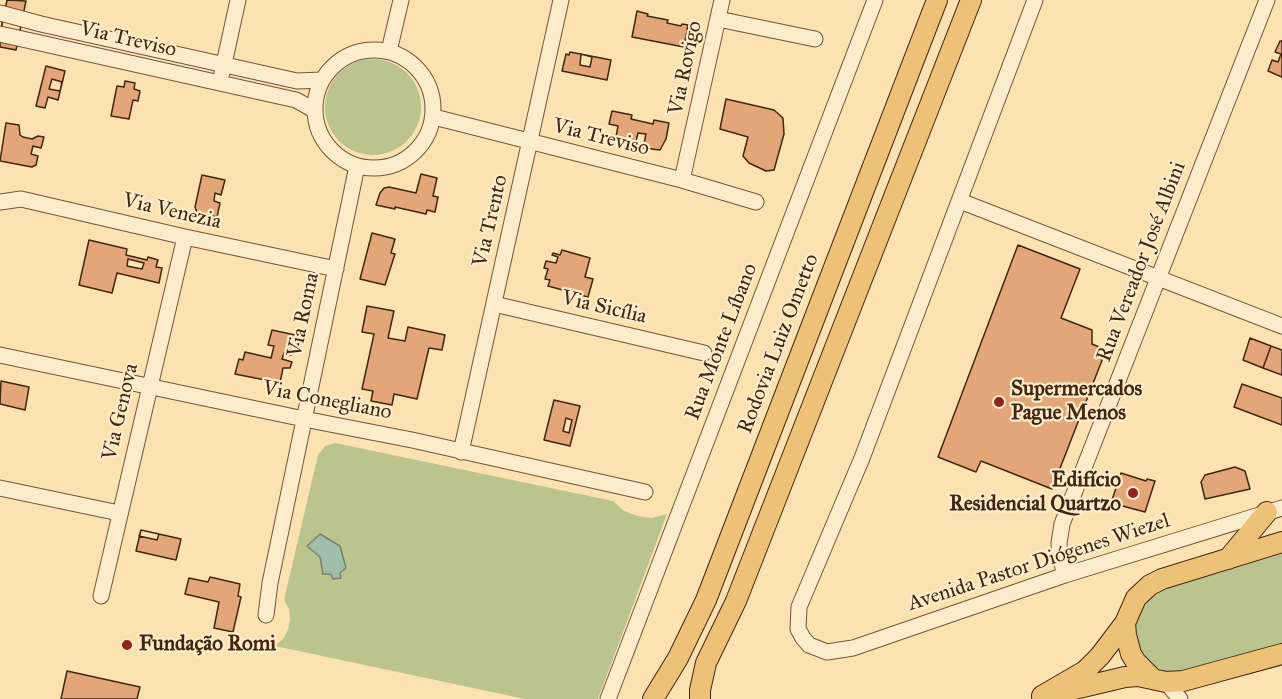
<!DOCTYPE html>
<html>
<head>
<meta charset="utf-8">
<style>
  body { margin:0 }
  canvas { display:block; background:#fce2b1 }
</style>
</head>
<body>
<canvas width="1282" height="699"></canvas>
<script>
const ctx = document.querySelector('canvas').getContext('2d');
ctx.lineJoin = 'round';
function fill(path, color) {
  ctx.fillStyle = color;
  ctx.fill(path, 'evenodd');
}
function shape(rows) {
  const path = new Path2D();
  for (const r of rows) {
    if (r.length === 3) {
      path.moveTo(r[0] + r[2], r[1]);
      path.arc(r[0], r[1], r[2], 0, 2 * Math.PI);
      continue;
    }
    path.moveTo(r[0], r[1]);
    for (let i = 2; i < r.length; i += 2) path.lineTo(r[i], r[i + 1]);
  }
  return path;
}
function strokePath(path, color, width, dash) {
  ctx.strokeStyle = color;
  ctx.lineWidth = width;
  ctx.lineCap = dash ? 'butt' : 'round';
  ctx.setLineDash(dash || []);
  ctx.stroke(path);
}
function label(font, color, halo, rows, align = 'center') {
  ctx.font = font + ' "IM FELL Great Primer",serif';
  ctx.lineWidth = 4.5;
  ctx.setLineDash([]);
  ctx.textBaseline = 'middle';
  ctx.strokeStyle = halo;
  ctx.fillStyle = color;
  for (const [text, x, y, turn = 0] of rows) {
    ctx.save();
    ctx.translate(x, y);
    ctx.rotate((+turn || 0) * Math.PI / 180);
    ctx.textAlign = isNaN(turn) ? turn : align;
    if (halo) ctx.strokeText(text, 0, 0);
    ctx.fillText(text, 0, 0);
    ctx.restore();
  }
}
fill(shape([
  [373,107,48],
  [335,443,613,501,624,511,638,516,652,518,667,514,598,699,525,699,275,646,283,639,288,630,290,620,289,609,284,600,318,455,325,446],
  [1282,551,1282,644,1181,674,1166,672,1152,665,1141,654,1135,640,1134,625,1138,610,1159,588]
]), '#bbc48f');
const water = shape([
  [320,534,340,546,346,568,340,573,341,578,333,579,331,574,323,574,320,557,307,546,320,534]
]);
fill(water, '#a0bea9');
strokePath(water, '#7a826b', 1.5);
const building = shape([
  [7,0,26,1,16,50,0,47,0,35,7,0],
  [637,11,648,14,647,16,668,20,667,23,681,26,682,24,688,25,684,47,632,37,637,11],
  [3,17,22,22,19,35,1,30,3,17],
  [1280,41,1282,41,1282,77,1268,71,1272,60,1278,62,1281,54,1275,52,1280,41],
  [570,52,611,60,607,80,562,71,566,54,569,55,570,52],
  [581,54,592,57,590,67,580,65,581,54],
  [46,66,65,71,58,100,48,97,45,108,36,106,46,66],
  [52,79,62,82,60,91,49,89,52,79],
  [125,81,135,83,134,89,140,91,138,101,133,100,129,119,111,116,117,86,124,87,125,81],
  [726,99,774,110,783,118,784,134,774,170,766,171,749,163,743,156,748,137,720,129,726,99],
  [612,111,632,115,631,119,653,124,654,120,669,123,666,139,660,150,643,148,646,134,638,133,635,145,624,142,624,139,616,137,618,126,609,124,612,111],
  [6,123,19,125,20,135,23,137,32,139,38,136,44,137,41,148,33,146,31,154,38,156,36,165,32,167,0,161,6,123],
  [421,174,437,178,433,196,438,197,435,212,427,210,426,214,395,207,395,209,376,205,380,193,384,188,389,187,416,193,421,174],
  [202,175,225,180,221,195,215,193,214,201,220,203,217,217,197,213,195,207,202,175],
  [372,233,395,239,391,253,395,254,385,285,360,279,372,233],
  [89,240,127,249,126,255,147,260,148,257,158,260,156,267,162,268,159,283,117,273,112,293,79,285,89,240],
  [1018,245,1080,269,1061,318,1092,330,1092,344,1106,350,1052,489,981,461,976,472,938,457,1018,245],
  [562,250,590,258,585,277,593,279,588,297,548,286,550,280,545,279,548,269,544,268,546,261,556,263,558,257,552,255,553,253,560,255,562,250],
  [128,259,144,263,142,269,127,266,128,259],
  [367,306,394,311,388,338,405,341,408,327,445,335,442,350,429,348,417,399,394,394,392,405,371,401,373,391,362,389,374,334,362,332,367,306],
  [272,330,300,336,297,351,293,349,291,355,284,353,282,359,292,362,290,368,283,368,280,383,235,374,239,359,243,360,245,352,271,358,274,346,268,345,272,330],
  [1250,338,1271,346,1263,368,1243,360,1250,338],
  [1271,346,1282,350,1282,375,1263,368,1271,346],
  [1,381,29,387,25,410,0,404,1,381],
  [1242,384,1282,398,1282,425,1234,407,1242,384],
  [554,400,580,406,570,446,544,440,554,400],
  [566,418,572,420,569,433,563,431,566,418],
  [1235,467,1245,471,1250,489,1205,499,1201,482,1205,475,1235,467],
  [1121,473,1146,481,1147,479,1155,481,1145,512,1111,503,1121,473],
  [141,530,181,539,176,560,136,551,141,530],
  [141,530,159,534,157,540,139,536,141,530],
  [210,577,240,584,238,596,241,597,233,632,214,628,219,602,185,594,189,578,208,582,210,577],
  [67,671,140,687,137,699,61,699,67,671]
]);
fill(building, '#e3a678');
strokePath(building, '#41270f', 1.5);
const minor = shape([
  [1035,0,862,458,799,607,798,629,803,638,809,645,827,652,853,648,1065,575,1282,508],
  [0,13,41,24,297,81,322,80],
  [718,19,815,39],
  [0,34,296,100,314,110],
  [374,109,59],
  [389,51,401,0],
  [222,73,238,0],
  [434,117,682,180,756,202],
  [682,180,722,0],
  [960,201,1282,326],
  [0,202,21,199,185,237,336,269],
  [494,304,704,353],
  [0,355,304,419,412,440,645,492],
  [461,452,561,0],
  [0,488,119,513],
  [1065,575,1060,557,1059,543,1062,524,1267,0],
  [101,596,185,237],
  [266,615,270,583,357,166],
  [1166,682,1180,699],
  [608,699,875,0]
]);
const major = shape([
  [1228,559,1267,512],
  [1125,623,1126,635,1131,654,1136,662,1152,678],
  [1062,692,1125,677,1138,676,1166,682,1183,681,1282,654],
  [1042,696,1085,671,1100,656,1125,623,1136,598,1150,585,1162,579,1282,542],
  [653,699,678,658,706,600,937,0],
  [700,699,700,690,706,663,736,601,971,0]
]);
strokePath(minor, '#705638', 17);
strokePath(major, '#41270f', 22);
strokePath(minor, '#fdeccc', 15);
strokePath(major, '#eec178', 20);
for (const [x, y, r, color] of [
  [999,402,6,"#8f2418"],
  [1133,493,6,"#8f2418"],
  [127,645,6,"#8f2418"]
]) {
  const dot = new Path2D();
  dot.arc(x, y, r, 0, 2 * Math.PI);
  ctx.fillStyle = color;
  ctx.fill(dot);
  strokePath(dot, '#fdeccc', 2);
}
label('21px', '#41270f', '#fdeccc', [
  ["Via Treviso",128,40,13],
  ["Via Rovigo",686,68,-78],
  ["Via Treviso",601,138,14],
  ["Via Venezia",172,212,13],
  ["Via Trento",491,221,-77],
  ["Rua Vereador José Albini",1142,262,-69],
  ["Via Sicília",604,308,13],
  ["Via Roma",304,315,-78],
  ["Rua Monte Líbano",722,342,-69],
  ["Rodovia Luiz Ometto",779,344,-69],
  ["Via Conegliano",327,401,11],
  ["Via Genova",121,412,-77],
  ["Avenida Pastor Diógenes Wiezel",1039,563,-18]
]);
label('bold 21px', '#41270f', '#fdeccc', [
  ["Supermercados",1011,390],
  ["Pague Menos",1011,414],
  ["Edifício",1121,481,"right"],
  ["Residencial Quartzo",1121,505,"right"],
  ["Fundação Romi",139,645]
], 'left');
</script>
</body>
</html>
